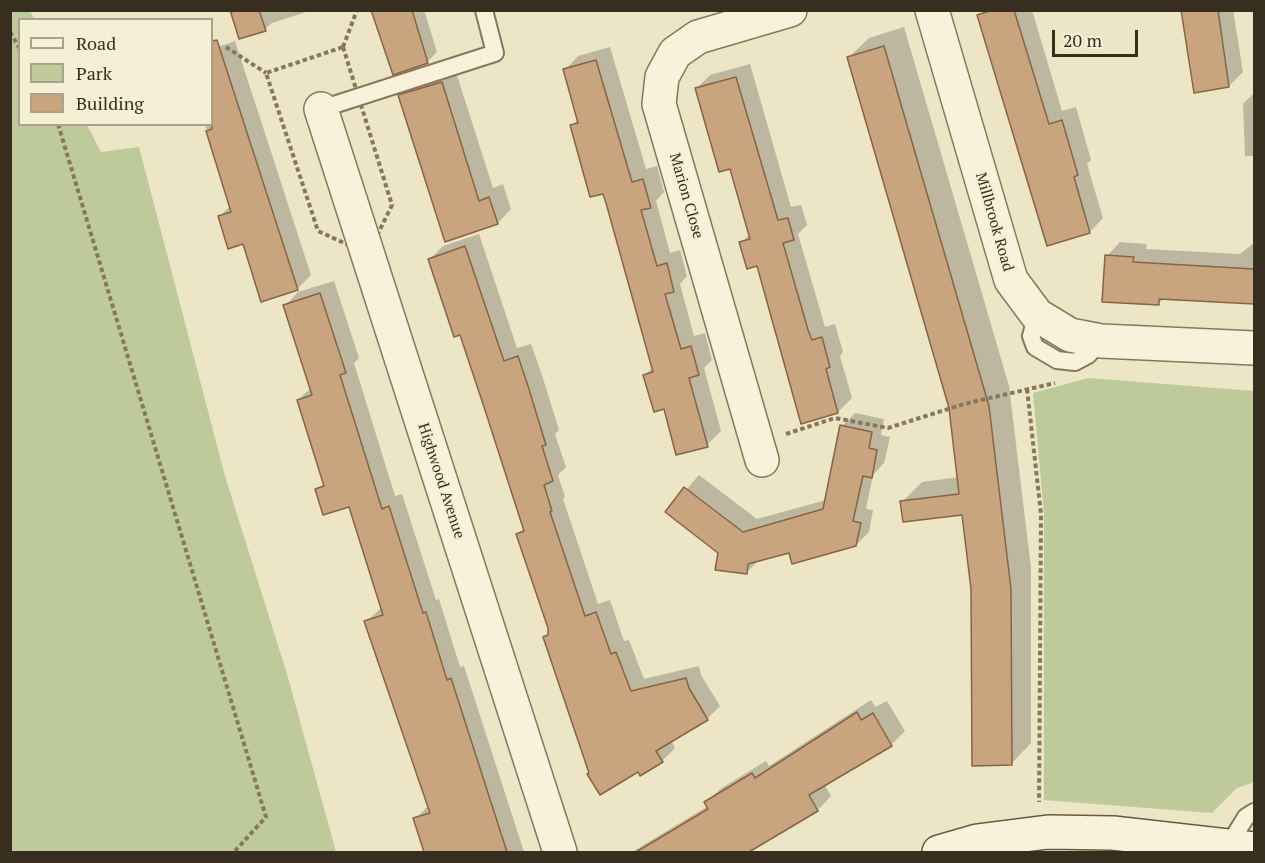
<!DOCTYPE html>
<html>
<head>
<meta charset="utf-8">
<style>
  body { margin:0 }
  #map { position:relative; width:1265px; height:863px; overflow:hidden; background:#ece5c6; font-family:"PT Serif",serif }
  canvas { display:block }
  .frame { position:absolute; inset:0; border:12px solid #382e20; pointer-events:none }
  .legend { position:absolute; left:18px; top:18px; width:195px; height:108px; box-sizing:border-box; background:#f4efd5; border:2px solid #a9a28d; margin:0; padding:8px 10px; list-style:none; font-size:18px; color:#382e20 }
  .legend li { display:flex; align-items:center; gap:12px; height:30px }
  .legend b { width:30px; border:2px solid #a9a28d }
  .scale { position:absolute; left:1052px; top:30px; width:86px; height:27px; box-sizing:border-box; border:3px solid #382e20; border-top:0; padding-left:8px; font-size:18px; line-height:21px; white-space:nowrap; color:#382e20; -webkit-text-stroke:4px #f4efd5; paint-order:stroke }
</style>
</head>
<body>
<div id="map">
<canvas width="1265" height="863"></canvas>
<div class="frame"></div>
<ul class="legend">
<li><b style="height:8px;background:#f7f2d9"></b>Road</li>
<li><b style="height:16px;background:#bfca9b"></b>Park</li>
<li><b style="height:16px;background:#c8a57e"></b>Building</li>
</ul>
<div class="scale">20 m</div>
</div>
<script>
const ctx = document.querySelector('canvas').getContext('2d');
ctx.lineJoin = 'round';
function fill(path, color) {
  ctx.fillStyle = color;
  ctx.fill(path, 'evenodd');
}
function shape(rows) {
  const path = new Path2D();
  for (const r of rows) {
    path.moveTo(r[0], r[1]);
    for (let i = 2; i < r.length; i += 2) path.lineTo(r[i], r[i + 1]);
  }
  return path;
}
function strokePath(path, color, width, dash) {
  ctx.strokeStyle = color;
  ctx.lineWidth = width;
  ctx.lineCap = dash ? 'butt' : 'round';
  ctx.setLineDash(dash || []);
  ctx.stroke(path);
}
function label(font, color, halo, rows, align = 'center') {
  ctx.font = font + ' "PT Serif",serif';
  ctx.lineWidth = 4.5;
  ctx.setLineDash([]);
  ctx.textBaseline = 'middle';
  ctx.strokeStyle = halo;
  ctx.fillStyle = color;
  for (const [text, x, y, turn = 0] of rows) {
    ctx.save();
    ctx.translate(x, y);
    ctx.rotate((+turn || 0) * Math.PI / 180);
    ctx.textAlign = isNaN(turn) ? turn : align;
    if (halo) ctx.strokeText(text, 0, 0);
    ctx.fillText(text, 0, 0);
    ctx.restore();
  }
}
fill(shape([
  [10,11,30,11,34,19,20,20,20,124,87,125,101,152,139,147,225,476,287,674,336,852,11,852],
  [1088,378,1254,391,1254,782,1237,788,1212,813,1044,800,1044,513,1033,393]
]), '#bfca9b');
fill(shape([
  [232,10,312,10,272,23,265,29],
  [373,10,424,10,437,52,427,62],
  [984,10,1032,10,1062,111,1076,107,1091,160,1087,164,1103,218,1090,232,979,15],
  [1183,10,1233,10,1243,72,1229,86],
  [904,27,1009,386,1031,568,1031,743,1011,764,972,589,963,513,902,502,922,482,959,477,951,407,848,58,869,38],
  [235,41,311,275,297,289,219,217,231,205,205,124,212,124,212,49],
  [610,47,646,169,657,166,664,192,656,201,670,253,680,250,687,276,680,284,694,336,705,333,712,360,704,368,721,431,707,445,665,408,645,375,653,367,604,192,572,126,578,119,565,70,578,56],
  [750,64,791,207,801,205,807,225,798,234,825,327,835,324,843,352,840,356,852,398,838,412,802,422,758,264,741,243,750,234,731,167,696,89,710,75],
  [455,69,493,188,503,184,511,209,498,223,446,240,400,96,414,82],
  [1254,93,1254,156,1245,156,1243,104],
  [479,234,517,348,531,344,541,372,559,430,555,434,566,467,558,475,565,497,563,499,598,604,610,600,624,641,629,640,644,679,699,666,701,675,720,706,707,719,671,740,675,748,662,761,638,770,590,773,545,637,549,633,549,628,518,534,524,528,461,333,429,260,443,246],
  [1120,242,1147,244,1146,249,1240,254,1254,243,1254,303,1165,297,1158,304,1107,256],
  [334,281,359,358,354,363,395,496,402,494,436,600,439,599,460,667,464,666,524,852,442,852,437,837,415,819,429,805,366,622,382,607,349,505,317,490,325,482,298,400,311,388,285,306,298,292],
  [855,413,884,419,881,435,890,437,884,463,873,475,866,509,873,510,869,532,856,545,790,551,760,559,746,573,667,512,699,475,757,519,826,500,842,426],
  [871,700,875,707,887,701,905,731,891,745,824,784,831,796,818,810,749,852,632,852,708,806,706,803,720,789,766,761,769,766]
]), '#0003');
const building = shape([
  [230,10,259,10,266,31,239,39,230,10],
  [371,10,412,10,428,63,393,75,371,10],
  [993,10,1014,10,1049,124,1062,120,1078,175,1074,177,1090,233,1047,246,977,15,993,10],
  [1181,10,1218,10,1229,87,1194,93,1181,10],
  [217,40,298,290,261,302,243,244,228,249,218,216,231,212,206,131,212,129,212,41,217,40],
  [884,46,989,406,1011,589,1012,765,972,766,971,589,962,515,903,522,900,501,959,494,949,408,847,57,884,46],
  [596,60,632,182,643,179,651,208,641,210,657,266,667,263,674,292,665,294,681,349,691,346,699,375,689,378,708,447,676,455,664,409,654,412,643,375,653,372,606,203,603,194,590,197,570,125,578,123,563,69,596,60],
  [736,77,778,220,788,218,794,240,783,243,808,330,812,340,822,337,830,367,826,369,838,413,801,424,757,266,747,269,739,242,750,239,730,169,719,172,695,88,736,77],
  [442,82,479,201,489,197,498,224,445,242,398,95,442,82],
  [465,246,504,361,518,356,528,386,546,445,542,446,553,481,544,485,552,511,550,512,585,616,596,612,611,654,616,652,631,691,686,678,689,688,708,720,656,751,663,762,640,776,638,772,600,795,587,774,589,773,543,637,548,635,548,628,516,534,524,531,484,407,460,335,454,337,428,259,465,246],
  [1105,255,1134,257,1133,262,1254,269,1254,304,1159,299,1159,305,1102,302,1105,255],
  [320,293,346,373,340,375,382,509,389,506,423,613,426,612,447,680,451,678,507,852,424,852,413,818,430,813,364,621,383,615,349,507,323,515,315,489,324,486,297,400,312,395,283,305,320,293],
  [840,425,872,432,869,448,877,450,872,478,863,476,853,521,861,523,856,546,792,564,789,553,748,564,747,574,715,570,718,553,665,512,684,487,743,532,823,509,840,425],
  [857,712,861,720,873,713,892,746,809,795,818,811,749,852,636,852,708,809,704,802,752,773,755,778,857,712]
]);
fill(building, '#c8a57e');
strokePath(building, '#856544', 1.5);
const lane = shape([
  [321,109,495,53,484,10],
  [1037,315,1031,336,1035,347,1057,360,1075,362,1088,355,1101,341],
  [1228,846,1246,817,1254,812]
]);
const street = shape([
  [932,10,1011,280,1037,315,1070,335,1101,341,1254,348],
  [321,109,560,852],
  [762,460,659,104,662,77,675,53,698,37,790,10]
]);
const secondary = shape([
  [939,852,977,841,1048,832,1113,833,1254,849]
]);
strokePath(lane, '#87785d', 20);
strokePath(street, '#87785d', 36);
strokePath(secondary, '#695940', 36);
strokePath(shape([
  [10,32,20,49],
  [226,47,266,73],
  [343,47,392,205,368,254,318,231,266,73,343,47],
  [343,47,357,10],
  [58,124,266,817,234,852],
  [1027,389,1041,514,1039,802],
  [786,434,835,418,888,428,964,404,1055,383]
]), '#87785d', 4, [4.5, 3]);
strokePath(lane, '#f7f2d9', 16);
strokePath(street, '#f7f2d9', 33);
strokePath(secondary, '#f7f2d9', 33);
label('15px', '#382e20', '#f4efd5', [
  ["Marion Close",686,196,74],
  ["Millbrook Road",994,222,74],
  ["Highwood Avenue",441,481,72]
]);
</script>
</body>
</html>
